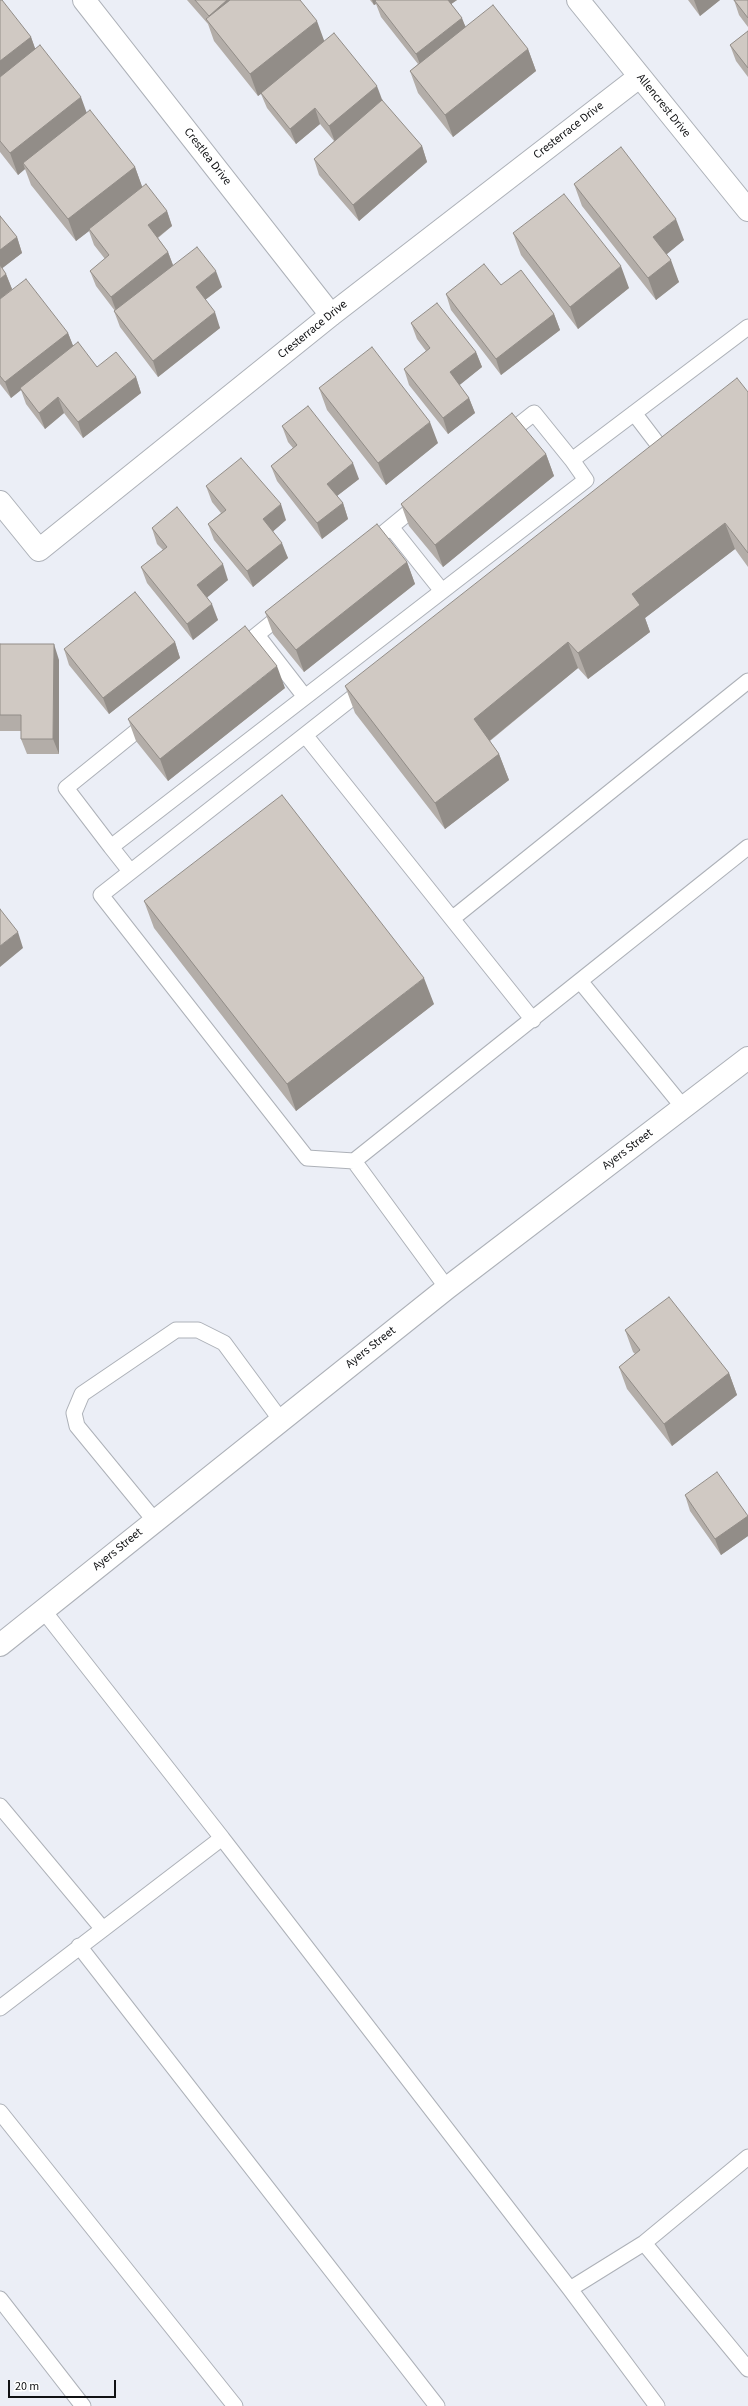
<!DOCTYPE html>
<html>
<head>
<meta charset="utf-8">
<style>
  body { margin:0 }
  #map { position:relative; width:748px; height:2406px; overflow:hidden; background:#ebeef6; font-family:"Source Sans 3",sans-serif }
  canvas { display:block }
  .scale { position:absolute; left:8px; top:2380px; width:108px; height:18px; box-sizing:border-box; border:2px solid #101113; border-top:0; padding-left:5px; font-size:12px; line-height:14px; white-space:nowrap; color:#101113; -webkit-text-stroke:3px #fff; paint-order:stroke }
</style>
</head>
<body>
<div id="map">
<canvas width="748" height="2406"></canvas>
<div class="scale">20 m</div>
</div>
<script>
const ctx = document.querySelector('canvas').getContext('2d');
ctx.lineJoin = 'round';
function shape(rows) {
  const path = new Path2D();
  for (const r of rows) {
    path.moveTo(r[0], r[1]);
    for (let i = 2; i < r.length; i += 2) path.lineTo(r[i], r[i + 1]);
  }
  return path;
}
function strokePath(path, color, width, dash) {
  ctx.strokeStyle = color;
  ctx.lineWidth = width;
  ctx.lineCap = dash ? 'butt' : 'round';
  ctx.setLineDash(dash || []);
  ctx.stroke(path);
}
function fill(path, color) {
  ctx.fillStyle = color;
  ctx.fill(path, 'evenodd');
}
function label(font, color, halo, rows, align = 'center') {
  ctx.font = font + ' "Source Sans 3",sans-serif';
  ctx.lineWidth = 3;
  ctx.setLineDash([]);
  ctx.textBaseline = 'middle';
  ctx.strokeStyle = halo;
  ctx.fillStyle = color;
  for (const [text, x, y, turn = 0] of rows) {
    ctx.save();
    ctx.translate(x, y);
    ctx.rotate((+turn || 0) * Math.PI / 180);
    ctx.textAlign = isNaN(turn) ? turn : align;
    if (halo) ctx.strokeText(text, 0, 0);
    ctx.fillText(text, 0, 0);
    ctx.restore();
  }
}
const service = shape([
  [634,413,663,451,655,457],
  [505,436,534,413,572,460],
  [391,527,442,591],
  [369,545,420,503],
  [257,635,305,697],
  [238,650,285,612],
  [305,735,366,687],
  [111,847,66,788,149,721],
  [130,871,111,847,586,480,572,460,748,327],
  [453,918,748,681],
  [580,981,683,1107],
  [354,1161,307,1158,101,895,305,735,533,1020],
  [447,1288,354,1161,748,847],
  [155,1521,77,1426,74,1413,82,1394,176,1330,198,1330,224,1343,280,1419],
  [43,1610,222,1838],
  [0,1806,102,1928],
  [79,1946,437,2406],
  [0,2008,222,1838,570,2289,657,2406],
  [0,2112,235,2406],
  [644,2243,748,2369],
  [570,2289,644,2243,748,2157],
  [0,2299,83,2406]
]);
const minor = shape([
  [84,0,331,315],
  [578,0,748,210],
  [0,502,39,550,331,315,639,77]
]);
const secondary = shape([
  [0,1645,447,1288,748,1058]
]);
strokePath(service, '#adb1b8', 17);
strokePath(minor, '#adb1b8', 24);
strokePath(secondary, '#adb1b8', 24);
strokePath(service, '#fff', 15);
strokePath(minor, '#fff', 22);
strokePath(secondary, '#fff', 22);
fill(shape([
  [0,0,31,37,35,49,86,113,135,167,142,187,167,211,172,226,158,238,168,252,173,265,222,287,205,300,220,328,158,377,120,327,114,311,115,311,96,286,90,271,105,259,94,245,89,231,76,241,31,185,25,169,18,175,0,152],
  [187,0,300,0,324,41,383,102,422,146,427,162,359,221,319,175,314,159,334,141,320,124,296,144,267,108,261,94,258,96,214,41,208,24],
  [370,0,457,0,451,4,466,27,528,49,536,71,453,137,418,93,410,71,418,64,381,17,376,4,374,5],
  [688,0,720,0,700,16],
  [734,0,748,0,748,27,739,15],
  [748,31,748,77,736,61,730,45],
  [574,184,684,240,666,254,679,282,656,300,582,206],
  [0,216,17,237,22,253,2,268,6,274,12,289,68,333,73,346,97,367,136,377,141,393,83,438,64,413,45,429,26,404,21,390,11,398,0,384],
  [513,233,629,288,578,329,521,255],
  [501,285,554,314,560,330,501,375,451,310,446,294],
  [411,323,476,352,482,367,459,385,469,398,475,413,448,434,409,385,404,369,426,351,417,339],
  [319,388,438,443,386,485,327,410],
  [748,392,748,567,735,549,645,618,650,632,588,679,578,668,490,741,499,754,509,780,445,829,355,713,345,686],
  [282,426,359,479,337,496,343,503,348,519,322,539,277,481,271,466,293,448,288,442],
  [546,454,554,476,443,567,409,526,401,504],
  [206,486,286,520,273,531,288,558,253,587,214,540,208,524,221,513,212,502],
  [152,528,228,580,207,597,218,620,193,640,147,583,141,567,163,550,157,544],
  [407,562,415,584,304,672,273,634,265,612],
  [175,642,180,658,109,714,69,665,64,649],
  [0,644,59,660,59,754,27,754,21,739,21,731,0,731],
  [285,688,168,781,136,741,128,719],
  [144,901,434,1004,296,1111,154,928],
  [625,1330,729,1373,737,1395,672,1446,627,1389,619,1367,635,1354,633,1352],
  [685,1495,748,1516,748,1536,721,1555,690,1511]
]), '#b3ada8');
fill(shape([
  [227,0,251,0,213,27,209,16],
  [372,0,381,0,375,1,376,4,374,5],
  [445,0,457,0,447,7],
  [694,0,720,0,700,16],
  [462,18,468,33,422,69,416,54],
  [317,21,325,43,258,96,250,74],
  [31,37,39,59,0,90,0,61],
  [528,49,536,71,453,137,445,115],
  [377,86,383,102,335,142,329,126],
  [81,97,89,119,23,163,25,169,18,175,10,153],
  [315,108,320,124,296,144,290,129],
  [422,146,427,162,359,221,353,205],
  [135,167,143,189,89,229,89,231,76,241,68,219],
  [167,211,172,226,153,241,148,225],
  [676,219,684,240,661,259,653,237],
  [17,237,22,253,0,270,0,250],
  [168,252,174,268,117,313,111,297],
  [671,260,679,282,656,300,648,278],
  [621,266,629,288,578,329,570,307],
  [216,271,222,287,201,303,196,287],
  [6,274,12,289,0,299,0,279],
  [215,312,220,328,158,377,153,361],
  [554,314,560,330,501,375,496,359],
  [68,333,74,348,20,388,21,390,11,398,5,382],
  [476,352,482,367,456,388,450,372],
  [136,377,141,393,83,438,78,422],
  [58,397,64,413,45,429,39,413],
  [469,398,475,413,448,434,443,418],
  [430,422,438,443,386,485,378,463],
  [546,454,554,476,443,567,435,545],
  [353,463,359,479,333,499,327,484],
  [343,503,348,519,322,539,317,523],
  [281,504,286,520,269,535,263,519],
  [725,523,735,549,645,618,650,632,588,679,578,653,632,594],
  [282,543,288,558,253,587,247,571],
  [407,562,415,584,304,672,296,650],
  [223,564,228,580,203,601,197,585],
  [212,604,218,620,193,640,187,624],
  [175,642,180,658,109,714,103,698],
  [568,642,578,668,483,746,474,719],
  [54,644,59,660,59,754,53,739],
  [277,666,285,688,168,781,160,759],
  [499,754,509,780,445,829,435,803],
  [18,932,23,948,0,967,0,946],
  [424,978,434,1004,296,1111,287,1084],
  [729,1373,737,1395,672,1446,664,1424],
  [748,1516,748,1536,721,1555,715,1539]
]), '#928d88');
const building = shape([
  [0,0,2,0,31,37,0,61,0,0],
  [195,0,227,0,209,16,195,0],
  [230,0,300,0,317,21,250,74,206,19,230,0],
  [376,0,448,0,462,18,416,54,375,1,376,0],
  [734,0,748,0,748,18,734,0],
  [493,5,528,49,445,115,410,71,493,5],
  [748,31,748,68,730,45,748,31],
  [334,33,377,86,329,126,315,108,290,129,261,93,334,33],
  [40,45,81,97,10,153,0,141,0,77,40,45],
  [382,100,422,146,353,205,314,159,382,100],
  [90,110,135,167,68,219,23,163,90,110],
  [621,147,676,219,653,237,671,260,648,278,574,184,621,147],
  [146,184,167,211,148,225,168,252,111,297,90,271,109,255,89,229,146,184],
  [564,194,621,266,570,307,513,233,564,194],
  [0,216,17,237,0,250,0,216],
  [197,247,216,271,196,287,215,312,153,361,114,311,197,247],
  [484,264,501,285,521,270,554,314,496,359,446,294,484,264],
  [0,265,6,274,0,279,0,265],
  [26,279,68,333,5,382,0,376,0,299,26,279],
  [437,303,476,352,450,372,469,398,443,418,404,369,430,348,411,323,437,303],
  [78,342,97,367,116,352,136,377,78,422,58,397,39,413,20,388,78,342],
  [372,347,430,422,378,463,319,388,372,347],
  [737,378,748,392,748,553,725,523,632,594,640,605,578,653,568,642,474,719,499,754,435,803,345,686,737,378],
  [308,406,353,463,327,484,343,503,317,523,271,466,297,445,282,426,308,406],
  [512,413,546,454,435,545,401,504,512,413],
  [241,458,281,504,263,519,282,543,247,571,208,524,226,510,206,486,241,458],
  [177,507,223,564,197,585,212,604,187,624,141,567,167,547,152,528,177,507],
  [377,524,407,562,296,650,265,612,377,524],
  [135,592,175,642,103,698,64,649,135,592],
  [245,626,277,666,160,759,128,719,245,626],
  [0,644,54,644,53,739,21,739,21,715,0,715,0,644],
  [282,795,424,978,287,1084,144,901,282,795],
  [0,909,18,932,0,946,0,909],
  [669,1297,729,1373,664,1424,619,1367,640,1350,625,1330,669,1297],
  [717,1472,748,1516,715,1539,685,1495,717,1472]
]);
fill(building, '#d0c9c3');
strokePath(building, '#928d88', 1);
label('12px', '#101113', '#fff', [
  ["Allencrest Drive",663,106,51],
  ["Cresterrace Drive",569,131,-38],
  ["Crestlea Drive",207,157,52],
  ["Cresterrace Drive",313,330,-39],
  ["Ayers Street",628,1150,-37],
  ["Ayers Street",371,1348,-38],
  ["Ayers Street",118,1550,-39]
]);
</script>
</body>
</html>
